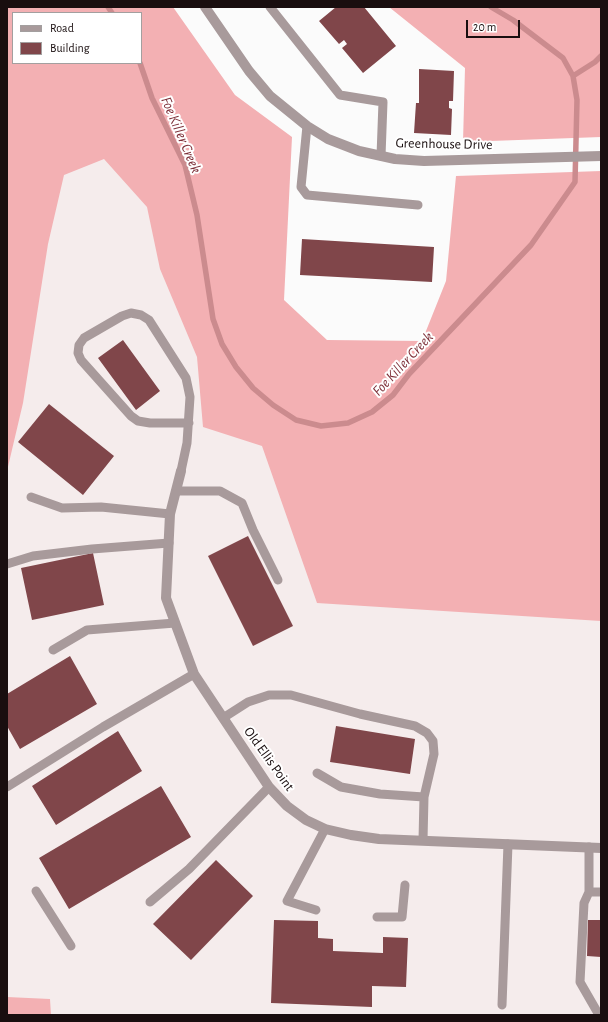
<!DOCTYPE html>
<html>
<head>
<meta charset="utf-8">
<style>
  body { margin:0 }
  #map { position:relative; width:608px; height:1022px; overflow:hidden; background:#fbfbfb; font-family:"Alegreya Sans",sans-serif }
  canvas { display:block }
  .frame { position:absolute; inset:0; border:8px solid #190e0f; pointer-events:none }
  .legend { position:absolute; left:12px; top:12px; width:130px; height:52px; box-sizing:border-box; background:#fff; border:1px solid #a39f9f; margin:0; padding:5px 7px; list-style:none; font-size:12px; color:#190e0f }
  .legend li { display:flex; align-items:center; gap:8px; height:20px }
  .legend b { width:20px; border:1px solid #a39f9f }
  .scale { position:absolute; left:466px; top:20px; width:54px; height:18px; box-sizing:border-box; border:2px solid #190e0f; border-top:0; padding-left:5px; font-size:12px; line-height:14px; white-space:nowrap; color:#190e0f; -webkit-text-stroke:3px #fff; paint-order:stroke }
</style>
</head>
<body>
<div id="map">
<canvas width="608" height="1022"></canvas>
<div class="frame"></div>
<ul class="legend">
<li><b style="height:5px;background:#a89a9b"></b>Road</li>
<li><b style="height:11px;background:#80464a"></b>Building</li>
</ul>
<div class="scale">20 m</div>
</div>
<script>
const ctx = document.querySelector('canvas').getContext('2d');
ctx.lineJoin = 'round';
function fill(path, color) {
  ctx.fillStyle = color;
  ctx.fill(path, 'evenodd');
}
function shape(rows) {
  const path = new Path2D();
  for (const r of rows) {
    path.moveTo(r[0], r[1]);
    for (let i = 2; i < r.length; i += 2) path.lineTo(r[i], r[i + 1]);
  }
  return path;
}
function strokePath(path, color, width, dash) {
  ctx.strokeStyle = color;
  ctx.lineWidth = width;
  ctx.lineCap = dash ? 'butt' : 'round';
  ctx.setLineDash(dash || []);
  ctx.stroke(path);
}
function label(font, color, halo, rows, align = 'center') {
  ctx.font = font + ' "Alegreya Sans",sans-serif';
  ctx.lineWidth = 4;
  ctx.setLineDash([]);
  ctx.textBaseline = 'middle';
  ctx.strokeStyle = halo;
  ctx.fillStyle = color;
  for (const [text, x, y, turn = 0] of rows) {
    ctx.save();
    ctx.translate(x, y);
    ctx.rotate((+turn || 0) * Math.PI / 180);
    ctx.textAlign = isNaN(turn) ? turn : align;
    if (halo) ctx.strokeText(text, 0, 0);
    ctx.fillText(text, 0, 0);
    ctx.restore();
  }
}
fill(shape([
  [7,31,13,63,125,63,263,364,443,383,601,286,601,1015,7,1015]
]), '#f5ecec');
fill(shape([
  [7,7,173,7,235,95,292,137,284,300,327,340,422,341,446,281,456,176,601,171,601,621,317,603,262,446,203,427,197,357,160,269,147,207,104,159,64,175,48,244,23,403,7,471],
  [13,13,141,13,141,63,13,63],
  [389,7,601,7,601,137,463,142,465,68],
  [7,997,50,999,51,1015,7,1015]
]), '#f3b0b3');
strokePath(shape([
  [108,7,112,13],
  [140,63,152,98,185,165,197,215,213,319,222,344,236,367,253,388,273,405,296,420,321,426,348,423,372,412,393,395,409,374,531,245,575,182,577,100,573,76,563,58,513,20,491,7],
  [573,76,595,62,601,56]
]), '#cb8b8e', 5.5);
fill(shape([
  [336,7,364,7,396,46,363,73,342,48,347,44,344,40,339,44,319,21],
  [419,69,454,71,453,101,449,101,449,108,452,109,451,135,414,133,416,103,419,103],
  [302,239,434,247,432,282,300,275],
  [123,340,160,391,136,410,98,358],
  [49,404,114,456,83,495,18,442],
  [248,536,293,626,253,646,208,556],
  [93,553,104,605,32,620,21,568],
  [70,656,97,704,20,749,7,726,7,694],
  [336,726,415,739,410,774,330,762],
  [118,731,142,771,56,825,32,786],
  [161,786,191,837,69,909,39,858],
  [216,860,253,896,191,960,153,924],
  [274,920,318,921,318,938,333,939,333,951,383,953,383,937,408,938,406,987,372,986,372,1007,271,1003],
  [588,920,601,920,601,957,587,956]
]), '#80464a');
strokePath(shape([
  [270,7,340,95,383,102,381,156],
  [307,126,301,187,307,195,418,205],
  [181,471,187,443,190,397,186,378,149,320,141,315,131,313,122,316,84,338,79,345,78,353,81,360,131,416,138,421,150,423,189,423],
  [176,491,220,491,242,503,253,530,278,580],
  [31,497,62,508,101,507,170,514],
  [7,564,33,556,92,549,169,543],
  [53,650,87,630,175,623],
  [223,718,248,702,269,695,291,695,360,714,415,726,427,733,433,741,434,754,424,797],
  [317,773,341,787,380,794,424,797,423,840],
  [7,787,103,727,194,674],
  [589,847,589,892,584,903,580,982,599,1015],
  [36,891,71,946],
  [589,892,601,892],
  [150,902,189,869,269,787],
  [316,910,287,901,325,829],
  [377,917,402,917,405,885],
  [502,1005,508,844]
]), '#a89a9b', 9);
strokePath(shape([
  [205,7,249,71,270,96,307,126,328,139,359,151,395,159,424,161,601,156],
  [181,471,170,514,166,598,194,674,269,787,287,806,306,820,325,829,351,835,379,839,601,848]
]), '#a89a9b', 10);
label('14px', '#190e0f', '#fff', [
  ["Greenhouse Drive",444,144,1],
  ["Old Ellis Point",269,759,54]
]);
label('italic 15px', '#7d2f38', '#fff', [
  ["Foe Killer Creek",181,135,67],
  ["Foe Killer Creek",403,364,-47]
]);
</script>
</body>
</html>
